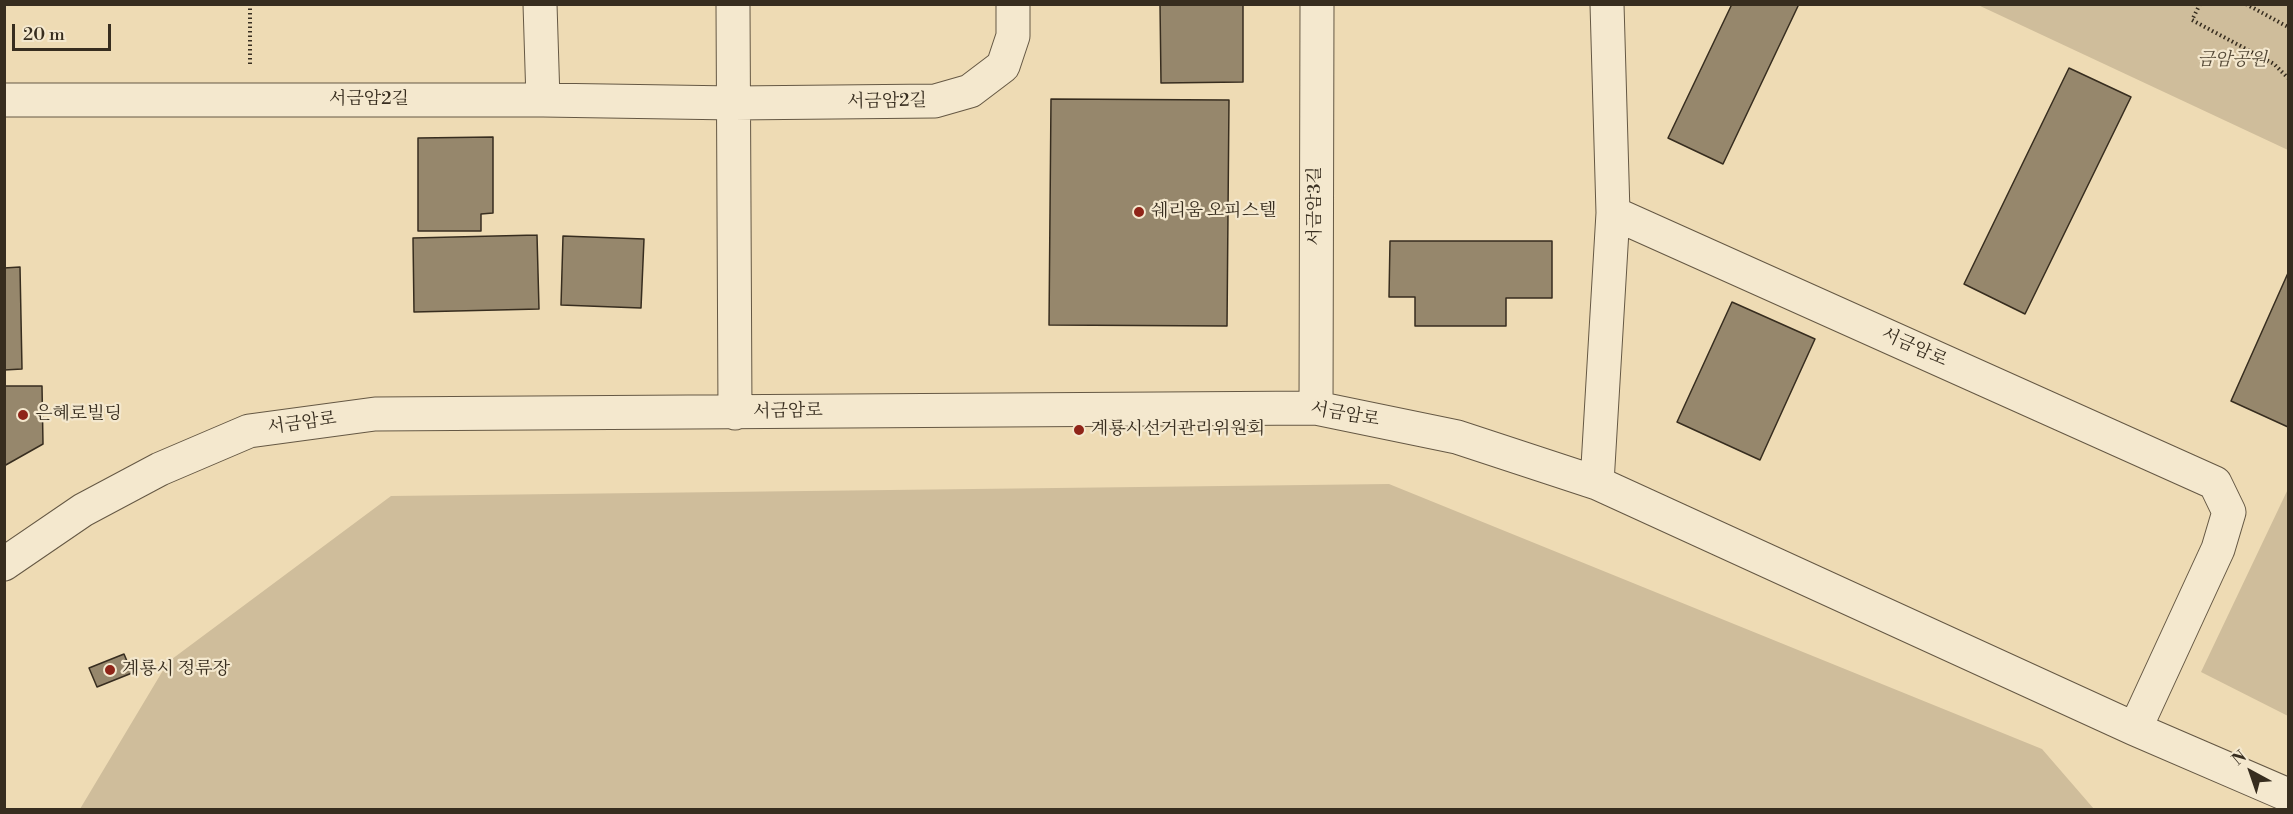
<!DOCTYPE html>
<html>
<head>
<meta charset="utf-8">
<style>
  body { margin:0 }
  #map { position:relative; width:2293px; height:814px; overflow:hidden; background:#eedbb4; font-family:"Libre Bodoni",serif }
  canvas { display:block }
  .frame { position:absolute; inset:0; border:6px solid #372d1f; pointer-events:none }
  .north { position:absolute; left:2221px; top:742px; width:60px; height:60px; -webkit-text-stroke:4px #f4e8ce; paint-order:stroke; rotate:320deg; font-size:16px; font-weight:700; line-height:24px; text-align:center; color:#372d1f }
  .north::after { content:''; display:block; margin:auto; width:21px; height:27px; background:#372d1f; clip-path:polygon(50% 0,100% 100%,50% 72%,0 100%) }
  .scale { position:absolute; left:12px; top:24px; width:99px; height:27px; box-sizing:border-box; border:3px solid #372d1f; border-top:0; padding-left:8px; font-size:18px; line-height:21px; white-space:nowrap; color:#372d1f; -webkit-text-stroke:4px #f4e8ce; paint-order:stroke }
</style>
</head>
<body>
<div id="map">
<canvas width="2293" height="814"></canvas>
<div class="frame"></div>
<div class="north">N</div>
<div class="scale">20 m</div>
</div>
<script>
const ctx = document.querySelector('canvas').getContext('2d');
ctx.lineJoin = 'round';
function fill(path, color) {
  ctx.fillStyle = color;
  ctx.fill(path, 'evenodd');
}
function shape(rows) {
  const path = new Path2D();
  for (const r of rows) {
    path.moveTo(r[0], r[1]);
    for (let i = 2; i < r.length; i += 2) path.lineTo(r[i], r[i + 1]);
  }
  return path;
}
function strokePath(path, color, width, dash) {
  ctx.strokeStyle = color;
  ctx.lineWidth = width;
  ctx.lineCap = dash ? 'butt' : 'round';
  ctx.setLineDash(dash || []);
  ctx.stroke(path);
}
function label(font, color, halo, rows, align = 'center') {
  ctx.font = font + ' "Libre Bodoni","Noto Serif KR",serif';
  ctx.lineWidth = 4.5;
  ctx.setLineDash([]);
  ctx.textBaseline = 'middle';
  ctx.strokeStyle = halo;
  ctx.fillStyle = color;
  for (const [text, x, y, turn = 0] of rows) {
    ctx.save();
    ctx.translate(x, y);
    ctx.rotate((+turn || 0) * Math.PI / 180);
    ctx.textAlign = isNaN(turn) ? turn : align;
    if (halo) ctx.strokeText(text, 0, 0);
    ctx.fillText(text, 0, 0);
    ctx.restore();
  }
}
fill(shape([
  [1978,5,2288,5,2288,150],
  [1389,484,2042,749,2094,809,80,809,168,662,391,496],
  [2288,489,2288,716,2201,672]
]), '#cfbd9b');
const building = shape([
  [1160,4,1243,4,1243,82,1161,83,1160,4],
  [1732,4,1799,4,1723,164,1668,138,1732,4],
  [2069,68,2131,97,2025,314,1964,284,2069,68],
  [1051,99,1229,100,1227,326,1049,325,1051,99],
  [493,137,493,213,481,214,481,231,418,231,418,138,493,137],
  [537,235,539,309,414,312,413,238,537,235],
  [563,236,644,239,641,308,561,305,563,236],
  [1390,241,1552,241,1552,298,1506,298,1506,326,1415,326,1415,297,1389,297,1390,241],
  [20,267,22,369,4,370,4,268,20,267],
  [2288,273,2288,427,2231,401,2288,273],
  [1732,302,1815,339,1760,460,1677,422,1732,302],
  [4,386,42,386,43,444,4,466,4,386],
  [124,654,132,673,97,687,89,668,124,654]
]);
fill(building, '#96876c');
strokePath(building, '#372d1f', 1.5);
const minor = shape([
  [540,4,543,100],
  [733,4,735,413],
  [4,100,543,100,734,103,935,101,970,91,1003,66,1013,36,1013,4],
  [1613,213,2215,483,2229,512,2218,549,2135,729],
  [1316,408,1317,4],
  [1597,483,1613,213,1607,4],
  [4,564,83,510,160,469,249,431,375,414,1316,408,1457,437,1597,483,2135,729,2288,795]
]);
strokePath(minor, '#655844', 35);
strokePath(shape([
  [250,4,250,67],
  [2200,4,2192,20,2274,64,2288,78],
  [2246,4,2288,27]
]), '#372d1f', 4, [1.5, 3]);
strokePath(minor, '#f4e8ce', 33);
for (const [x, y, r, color] of [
  [1139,212,6,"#8f2418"],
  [23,415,6,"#8f2418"],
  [1079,430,6,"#8f2418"],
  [110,670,6,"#8f2418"]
]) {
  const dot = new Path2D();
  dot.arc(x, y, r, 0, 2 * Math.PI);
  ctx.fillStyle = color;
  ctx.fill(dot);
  strokePath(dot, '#f4e8ce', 2);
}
label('italic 18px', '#554a38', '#f4e8ce', [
  ["금암공원",2232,61]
]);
label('18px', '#372d1f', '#f4e8ce', [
  ["서금암2길",369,100],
  ["서금암2길",887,102,-1],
  ["서금암3길",1316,206,-90],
  ["서금암로",1914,348,24],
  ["서금암로",788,412,-1],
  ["서금암로",1345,415,10],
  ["서금암로",302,424,-8]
]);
label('18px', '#372d1f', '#f4e8ce', [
  ["쉐리움 오피스텔",1151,212],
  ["은혜로빌딩",35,415],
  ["계룡시선거관리위원회",1091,430],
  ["계룡시 정류장",122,670]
], 'left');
</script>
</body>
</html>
